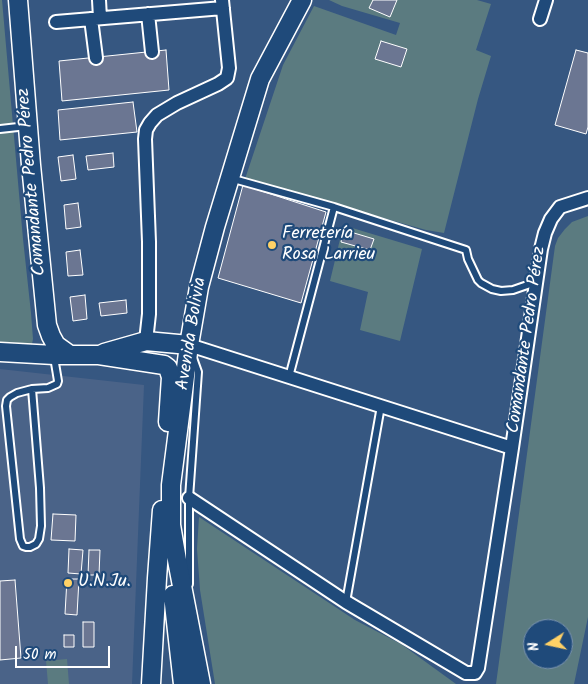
<!DOCTYPE html>
<html>
<head>
<meta charset="utf-8">
<style>
  body { margin:0 }
  #map { position:relative; width:588px; height:684px; overflow:hidden; background:#365781; font-family:Kalam,sans-serif }
  canvas { display:block }
  .north { position:absolute; left:523px; top:619px; width:50px; height:50px; box-sizing:border-box; background:#1f4a7a; border:1px solid #7992af; border-radius:50%; rotate:260deg; font-size:14px; font-weight:700; line-height:20px; text-align:center; color:#fff }
  .north::after { content:''; display:block; margin:auto; width:18px; height:22px; background:#ffd166; clip-path:polygon(50% 0,100% 100%,50% 72%,0 100%) }
  .scale { position:absolute; left:15px; top:646px; width:95px; height:22px; box-sizing:border-box; border:2px solid #fff; border-top:0; padding-left:6px; font-size:15px; line-height:18px; white-space:nowrap; color:#fff; -webkit-text-stroke:4px #1f4a7a; paint-order:stroke }
</style>
</head>
<body>
<div id="map">
<canvas width="588" height="684"></canvas>
<div class="north">N</div>
<div class="scale">50 m</div>
</div>
<script>
const ctx = document.querySelector('canvas').getContext('2d');
ctx.lineJoin = 'round';
function fill(path, color) {
  ctx.fillStyle = color;
  ctx.fill(path, 'evenodd');
}
function shape(rows) {
  const path = new Path2D();
  for (const r of rows) {
    path.moveTo(r[0], r[1]);
    for (let i = 2; i < r.length; i += 2) path.lineTo(r[i], r[i + 1]);
  }
  return path;
}
function strokePath(path, color, width, dash) {
  ctx.strokeStyle = color;
  ctx.lineWidth = width;
  ctx.lineCap = dash ? 'butt' : 'round';
  ctx.setLineDash(dash || []);
  ctx.stroke(path);
}
function label(font, color, halo, rows, align = 'center') {
  ctx.font = font + ' Kalam,sans-serif';
  ctx.lineWidth = 4.5;
  ctx.setLineDash([]);
  ctx.textBaseline = 'middle';
  ctx.strokeStyle = halo;
  ctx.fillStyle = color;
  for (const [text, x, y, turn = 0] of rows) {
    ctx.save();
    ctx.translate(x, y);
    ctx.rotate((+turn || 0) * Math.PI / 180);
    ctx.textAlign = isNaN(turn) ? turn : align;
    if (halo) ctx.strokeText(text, 0, 0);
    ctx.fillText(text, 0, 0);
    ctx.restore();
  }
}
fill(shape([
  [0,369,144,385,132,684,0,684]
]), '#4a6388');
fill(shape([
  [0,0,2,0,23,239,31,313,33,339,32,344,0,342],
  [329,0,477,0,491,4,476,50,491,56,478,99,444,233,426,230,245,179,283,65,314,6,396,35,400,23,342,6],
  [588,216,588,617,574,684,496,684,555,246,558,238,565,229,572,222],
  [533,629,563,629,563,659,533,659],
  [349,227,422,249,400,341,360,330,368,292,330,281,342,231],
  [199,517,355,620,401,644,456,684,215,684,200,590,197,549],
  [67,659,69,684,48,684,46,661]
]), '#5b7b80');
const building = shape([
  [373,0,397,0,390,17,369,8,373,0],
  [381,41,407,49,401,67,375,59,381,41],
  [166,50,169,90,62,101,59,61,166,50],
  [576,50,588,53,588,127,586,134,555,125,576,50],
  [133,102,137,132,60,140,58,110,133,102],
  [113,153,114,167,88,170,86,156,113,153],
  [73,155,76,179,61,181,58,157,73,155],
  [243,185,326,212,301,303,218,278,243,185],
  [78,203,81,227,66,229,64,205,78,203],
  [344,230,374,239,370,250,341,242,344,230],
  [80,250,83,275,68,276,66,252,80,250],
  [85,295,87,319,73,321,70,297,85,295],
  [126,300,127,313,101,316,99,303,126,300],
  [53,514,76,515,75,541,51,540,53,514],
  [69,549,83,550,81,574,68,573,69,549],
  [89,550,100,550,99,575,88,575,89,550],
  [67,579,79,579,77,615,65,614,67,579],
  [15,580,21,658,0,660,0,581,15,580],
  [83,622,94,622,94,647,83,647,83,622],
  [64,635,74,635,74,647,64,647,64,635]
]);
fill(building, '#6b7692');
strokePath(building, '#fff', 1);
const service = shape([
  [0,129,27,126],
  [230,178,334,207,466,250,468,259,478,280,481,283,492,289,501,291,513,290,536,282],
  [289,377,334,207],
  [32,389,40,488,41,526,39,539,36,544,30,547,26,547,23,546,20,539,6,406,7,400,10,397,17,393,32,389,48,388,57,384,58,381,54,357],
  [189,584,189,498,198,372,193,358],
  [346,602,381,406]
]);
const minor = shape([
  [99,0,100,18],
  [148,14,152,52],
  [91,19,96,58],
  [540,19,546,0],
  [56,22,223,8],
  [146,341,149,314,149,242,145,139,146,130,150,123,157,115,177,103,218,84,227,78,229,68,222,0],
  [189,345,512,448],
  [189,498,346,602,466,673,475,673,478,668,512,448,541,249,545,233,551,219,560,207,588,198]
]);
const secondary = shape([
  [18,0,31,165,47,325,51,336,56,345,70,355],
  [0,352,54,355,99,355,164,365,168,368,171,377,168,422],
  [104,353,146,341,189,345],
  [173,595,183,684],
  [151,684,157,578,162,510],
  [201,684,177,560,171,525,171,485,189,345,199,287,215,227,260,79,302,0]
]);
strokePath(service, '#fff', 10);
strokePath(minor, '#fff', 16);
strokePath(secondary, '#fff', 21);
strokePath(service, '#1f4a7a', 6);
strokePath(minor, '#1f4a7a', 12);
strokePath(secondary, '#1f4a7a', 18);
for (const [x, y, r, color] of [
  [272,245,5,"#ffd166"],
  [68,583,5,"#ffd166"]
]) {
  const dot = new Path2D();
  dot.arc(x, y, r, 0, 2 * Math.PI);
  ctx.fillStyle = color;
  ctx.fill(dot);
  strokePath(dot, '#1f4a7a', 2);
}
label('18px', '#fff', '#1f4a7a', [
  ["Comandante Pedro Pérez",33,182,-95],
  ["Avenida Bolivia",193,334,-81],
  ["Comandante Pedro Pérez",528,340,-82]
]);
label('18px', '#fff', '#1f4a7a', [
  ["Ferretería",282,235],
  ["Rosa Larrieu",282,256],
  ["U.N.Ju.",78,583]
], 'left');
</script>
</body>
</html>
